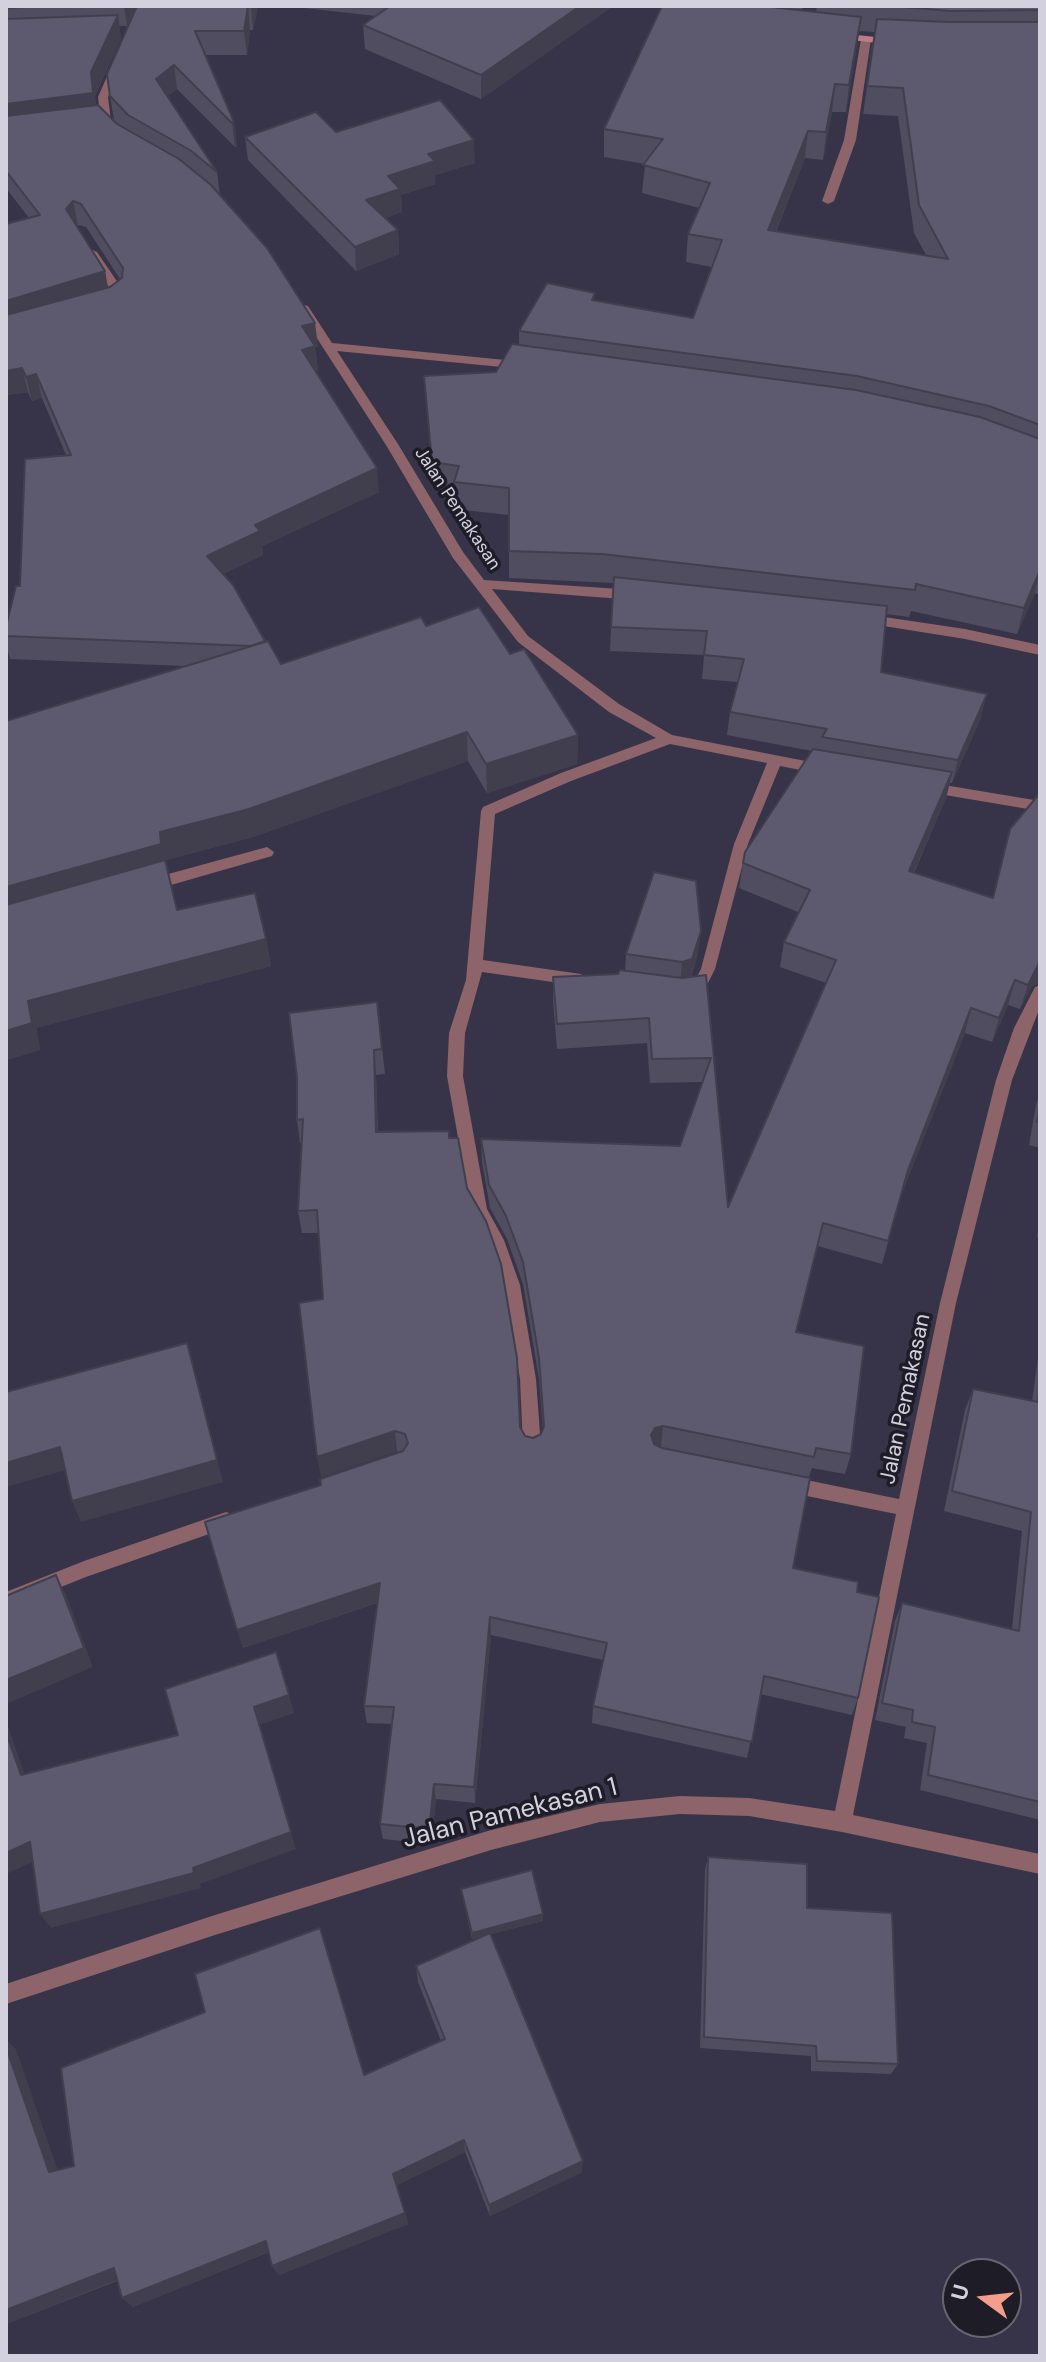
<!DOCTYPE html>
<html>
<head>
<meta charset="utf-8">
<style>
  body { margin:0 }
  #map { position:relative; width:1046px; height:2362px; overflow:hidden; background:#373449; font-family:"DM Sans",sans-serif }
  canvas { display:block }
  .frame { position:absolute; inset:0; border:8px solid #d3d1de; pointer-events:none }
  .north { position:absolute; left:942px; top:2258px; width:80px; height:80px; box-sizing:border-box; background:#1e1d27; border:2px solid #666570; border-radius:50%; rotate:285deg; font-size:22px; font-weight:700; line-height:32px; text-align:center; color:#d3d1de }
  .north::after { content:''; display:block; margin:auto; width:28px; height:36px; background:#f49d8b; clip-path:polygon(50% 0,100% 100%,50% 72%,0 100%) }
</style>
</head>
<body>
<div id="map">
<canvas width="1046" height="2362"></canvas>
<div class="frame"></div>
<div class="north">U</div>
</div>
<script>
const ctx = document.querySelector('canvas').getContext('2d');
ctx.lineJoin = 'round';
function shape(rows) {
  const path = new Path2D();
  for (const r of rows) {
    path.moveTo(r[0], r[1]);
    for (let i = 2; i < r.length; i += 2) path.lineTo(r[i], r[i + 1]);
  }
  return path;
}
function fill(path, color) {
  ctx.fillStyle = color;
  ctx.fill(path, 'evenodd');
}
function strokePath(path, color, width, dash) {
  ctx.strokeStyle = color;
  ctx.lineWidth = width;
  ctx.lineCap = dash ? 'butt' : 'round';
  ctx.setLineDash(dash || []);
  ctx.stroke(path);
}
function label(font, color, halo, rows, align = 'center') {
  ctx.font = font + ' "DM Sans",sans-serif';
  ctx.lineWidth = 7;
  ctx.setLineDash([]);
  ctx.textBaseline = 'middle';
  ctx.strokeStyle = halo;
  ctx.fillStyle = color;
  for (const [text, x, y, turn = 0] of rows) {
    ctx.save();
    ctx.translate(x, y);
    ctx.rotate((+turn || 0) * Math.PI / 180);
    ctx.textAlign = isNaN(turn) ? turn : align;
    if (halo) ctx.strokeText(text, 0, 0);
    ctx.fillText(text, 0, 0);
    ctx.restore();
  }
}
fill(shape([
  [866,36,871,39,856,140,834,201,828,204,822,201,844,140,861,39,866,36],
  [117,62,122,65,108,97,111,121,117,128,112,131,101,122,98,97,112,65,117,62],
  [93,250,97,252,125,293,119,305,111,305,109,302,113,293,87,254,93,250],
  [304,305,308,306,332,343,526,362,526,368,522,369,337,351,398,444,463,552,484,580,635,590,642,595,635,600,492,589,528,636,619,704,672,735,821,764,828,769,821,774,780,766,748,844,715,969,703,993,690,997,682,991,685,987,693,984,701,969,734,844,767,763,670,744,571,781,495,814,483,960,581,974,589,980,581,986,482,972,465,1033,463,1076,487,1209,504,1240,520,1285,536,1379,541,1447,538,1453,532,1455,526,1453,523,1447,520,1379,504,1285,489,1242,471,1210,447,1076,449,1033,466,980,481,811,483,807,561,773,656,738,609,712,518,642,453,558,386,445,298,309,304,305],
  [864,614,965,629,1040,645,1040,655,965,639,859,622,859,616,864,614],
  [926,782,1040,801,1040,811,921,791,919,787,926,782],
  [267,847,274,852,272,856,150,891,143,885,150,879,267,847],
  [1040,985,1040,1007,1012,1080,956,1303,853,1815,1040,1854,1040,1874,842,1832,749,1816,680,1814,600,1822,491,1850,215,1935,6,2004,6,1984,215,1915,491,1830,600,1804,680,1796,749,1798,835,1811,896,1514,787,1492,781,1490,778,1484,781,1478,787,1476,899,1499,940,1303,996,1080,1014,1028,1035,987,1040,985],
  [226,1512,232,1514,235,1520,232,1526,86,1577,6,1609,6,1592,84,1561,226,1512]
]), '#8c6469');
fill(shape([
  [838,33,894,39,899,42,894,45,834,38,833,36,838,33]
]), '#bb7c85');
fill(shape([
  [6,6,137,6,127,26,119,26,121,38,95,96,96,106,119,125,114,120,110,96,137,6,258,6,253,30,250,30,247,55,206,55,234,122,237,146,235,147,177,89,168,96,217,172,220,196,318,346,315,347,318,370,316,370,379,492,262,546,263,555,223,574,281,664,426,626,510,654,578,735,577,764,487,793,468,761,253,837,166,860,177,910,266,939,271,966,36,1028,40,1050,6,1060,185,666,10,659,6,643,6,627,66,455,42,398,32,401,28,392,6,395,29,218,6,188],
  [78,225,86,227,120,279,108,288,105,271,77,226],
  [286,6,613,6,481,99,365,49,363,25,376,16],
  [662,6,803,6,802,10,816,12,817,6,1040,6,1040,595,1035,593,1017,634,911,611,909,617,886,614,881,672,981,718,952,783,950,783,946,798,914,873,993,898,1010,829,1040,793,1040,983,1032,986,1020,1009,1008,1005,992,1042,965,1033,902,1193,882,1264,818,1246,796,1332,851,1454,845,1474,812,1468,809,1477,659,1447,793,1568,857,1592,858,1698,852,1715,760,1694,747,1758,592,1723,593,1706,603,1660,491,1635,475,1803,436,1799,431,1844,383,1839,380,1824,392,1724,367,1723,364,1706,377,1603,243,1648,205,1522,321,1485,399,1452,397,1451,321,1477,323,1299,319,1233,302,1233,298,1211,301,1143,300,1143,297,1120,377,1002,385,1074,376,1075,378,1132,450,1138,467,1188,520,1427,525,1436,533,1438,541,1434,543,1430,539,1379,523,1284,507,1239,490,1208,482,1162,481,1139,680,1146,703,1082,650,1083,647,1043,557,1049,553,1002,553,977,618,974,625,970,626,954,698,954,691,977,706,975,728,1207,826,983,780,967,784,942,798,912,739,888,743,863,812,751,727,735,730,712,738,682,702,679,704,655,610,651,613,583,509,578,509,515,455,509,455,492,434,489,424,376,496,372,519,345,519,331,595,300,693,318,712,267,686,262,688,234,699,208,642,193,645,164,604,157,604,129],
  [859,31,875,32,863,114,898,116,914,233,926,255,776,232,805,158,823,160,832,112,846,112],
  [336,132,475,163,435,175,435,184,401,195,402,212,385,218,398,230,399,254,356,271,248,160,245,137],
  [1040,1093,1040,1148,1029,1145,1036,1105],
  [1040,1221,1040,1238,1037,1237],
  [1040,1343,1040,1820,920,1790,927,1743,904,1738,906,1727,875,1720,895,1621,902,1603,1012,1629,1022,1531,944,1511,965,1410,973,1389,1032,1401],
  [708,1857,807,1908,898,2064,891,2074,811,2071,811,2056,700,2048,705,1870],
  [461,1889,543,1914,543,1921,491,1934,582,2172,490,2216,465,2152,397,2185,408,2224,279,2275,272,2266,269,2252,133,2307,117,2281,6,2324,6,2040,16,2050,57,2170,74,2166,364,2075,441,2041,418,1982,416,1966,482,1937,472,1939]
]), '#504d60');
fill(shape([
  [124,6,137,6,127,26],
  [248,6,250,30,247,55,244,31],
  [251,6,258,6,253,30],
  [580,6,613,6,481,99,481,75],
  [118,15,121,38,95,96,97,116,6,129,6,104],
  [861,17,857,45,846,112,849,85],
  [174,65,177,89,160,103,156,79],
  [835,84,832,112,823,160,826,132],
  [234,122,237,146,235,147,232,123],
  [808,131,805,158,765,258,768,230],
  [474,140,475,163,435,175,435,184,401,195,402,212,368,223,366,200,388,176,428,154],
  [73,201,78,225,70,233,66,209],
  [398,230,399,254,356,271,355,247],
  [105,271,109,295,6,326,6,301],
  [315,323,318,346,315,347,318,370,305,374,302,350,302,326],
  [22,368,28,392,6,395,6,371],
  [36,374,42,398,32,401,26,377],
  [377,468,379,492,262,546,263,555,211,580,207,556,255,525],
  [1040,570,1035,593,1017,634,1024,608],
  [987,694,981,718,952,783,958,760],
  [467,732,468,761,253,837,166,860,6,917,6,887,160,832],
  [578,735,577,764,487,793,486,764],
  [952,772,946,798,903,897,909,871],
  [701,931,698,954,689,982,680,985,682,962],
  [266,939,271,966,36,1028,40,1050,6,1060,6,1031,28,1001],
  [1040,961,1040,983,1032,986,1020,1009,1028,985],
  [1015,980,1008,1005,992,1042,999,1018],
  [971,1008,965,1033,902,1193,882,1264,908,1170],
  [374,1050,376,1075,378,1155,376,1132],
  [187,1343,223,1482,81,1522,72,1501],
  [663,1426,661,1446,653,1448,651,1435,655,1428],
  [395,1431,397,1451,321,1477,317,1457],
  [60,1447,69,1469,6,1487,6,1463],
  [56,1575,66,1595,93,1667,6,1704,6,1680],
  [380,1583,382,1601,243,1648,237,1630],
  [490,1617,491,1635,475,1803,474,1787],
  [289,1695,294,1713,259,1725,296,1849,200,1884,201,1888,51,1928,40,1914,193,1868,254,1707],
  [6,1721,31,1792,21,1775,6,1733],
  [434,1784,436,1799,431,1844,429,1829],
  [30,1842,41,1858,6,1874,6,1853],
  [543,1914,543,1921,472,1939,472,1933],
  [6,2040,16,2050,62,2183,49,2172,6,2047],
  [464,2140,465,2152,397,2185,393,2174],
  [583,2161,582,2172,490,2216,489,2205],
  [405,2213,408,2224,279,2275,272,2266],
  [266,2241,273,2250,133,2307,122,2298],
  [114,2268,125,2277,6,2324,6,2310]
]), '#413f4e');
const building = shape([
  [6,6,47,6,6,8,6,6],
  [137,6,248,6,244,31,195,31,234,122,232,123,174,65,156,79,217,172,190,150,128,115,110,96,107,74,137,6],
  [390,6,580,6,481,75,363,25,390,6],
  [662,6,762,6,861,17,849,85,835,84,826,132,808,131,768,230,948,259,919,205,903,88,867,86,877,19,949,22,1040,22,1040,425,989,406,857,376,519,331,547,283,595,293,592,300,693,318,722,240,688,234,710,183,643,165,663,139,604,129,662,6],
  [892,6,1040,6,1040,10,950,11,892,6],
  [118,15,91,72,93,93,6,104,6,19,118,15],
  [440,100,474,140,428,154,435,161,388,176,400,189,366,200,398,230,355,247,245,137,316,112,336,132,440,100],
  [98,105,117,124,179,159,211,185,267,248,315,323,302,326,315,346,302,350,377,468,255,525,260,531,207,556,233,585,265,641,251,646,6,636,6,627,16,586,20,586,25,459,71,455,36,374,26,377,22,368,6,371,6,315,110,287,122,278,123,268,81,204,73,201,66,209,105,271,6,301,6,224,40,215,6,171,6,116,98,105],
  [512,344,856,390,980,417,1040,439,1040,570,1024,608,916,584,915,590,602,554,509,551,509,488,454,482,459,466,432,462,424,376,496,372,512,344],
  [614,577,887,606,881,672,987,694,958,760,822,737,827,729,730,712,744,659,704,655,707,631,611,627,614,577],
  [479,607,510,654,524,649,578,735,486,764,467,732,249,809,160,832,161,844,6,887,6,721,268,641,281,664,421,617,426,626,479,607],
  [813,749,952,772,909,871,993,898,1010,829,1040,793,1040,961,1028,985,1015,980,999,1018,971,1008,908,1170,888,1241,823,1223,796,1332,864,1346,851,1454,816,1448,814,1457,663,1426,655,1428,651,1435,654,1444,662,1448,810,1478,793,1568,858,1582,857,1592,879,1597,858,1698,764,1676,752,1742,593,1706,607,1643,490,1617,474,1787,434,1784,429,1829,380,1824,394,1707,364,1706,380,1583,237,1630,205,1522,321,1485,320,1479,403,1451,408,1443,405,1434,395,1431,317,1457,299,1303,323,1299,317,1210,298,1211,303,1119,297,1120,297,1077,289,1013,377,1002,382,1049,374,1050,376,1132,449,1131,449,1138,458,1138,467,1188,486,1221,501,1264,517,1358,520,1427,525,1436,533,1438,541,1434,544,1426,539,1358,523,1262,506,1216,489,1185,481,1139,680,1146,711,1058,652,1059,649,1018,557,1024,553,977,618,974,620,970,682,978,706,975,728,1207,836,960,784,942,810,890,743,863,745,852,813,749],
  [165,860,177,910,255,893,266,939,28,1001,32,1023,6,1031,6,905,165,860],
  [654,872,696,881,701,931,692,959,682,962,626,954,654,872],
  [1040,1105,1040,1123,1037,1122,1040,1105],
  [187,1343,217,1460,72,1501,60,1447,6,1463,6,1392,187,1343],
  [1040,1385,1040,1802,928,1775,935,1727,912,1722,913,1710,882,1703,902,1603,1019,1631,1031,1512,952,1491,973,1389,1038,1402,1040,1385],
  [56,1575,84,1648,6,1680,6,1596,56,1575],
  [276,1652,289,1695,254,1707,291,1832,193,1868,194,1873,40,1914,30,1842,6,1853,6,1733,21,1775,178,1735,165,1689,276,1652],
  [708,1857,807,1864,807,1908,892,1913,898,2064,817,2061,816,2046,704,2037,708,1857],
  [532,1870,543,1914,472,1933,461,1889,532,1870],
  [320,1928,364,2075,445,2039,416,1966,490,1933,583,2161,489,2205,464,2140,393,2174,405,2213,272,2266,266,2241,122,2298,114,2268,6,2310,6,2047,49,2172,74,2166,61,2068,205,2012,195,1974,320,1928]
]);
fill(building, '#5d5a70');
strokePath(building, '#413f4e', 2);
label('18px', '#d3d1de', '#1e1d27', [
  ["Jalan Pemakasan",457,509,57]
]);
label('22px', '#d3d1de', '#1e1d27', [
  ["Jalan Pemakasan",906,1399,-78]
]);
label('26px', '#d3d1de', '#1e1d27', [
  ["Jalan Pamekasan 1",510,1814,-14]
]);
</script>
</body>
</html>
